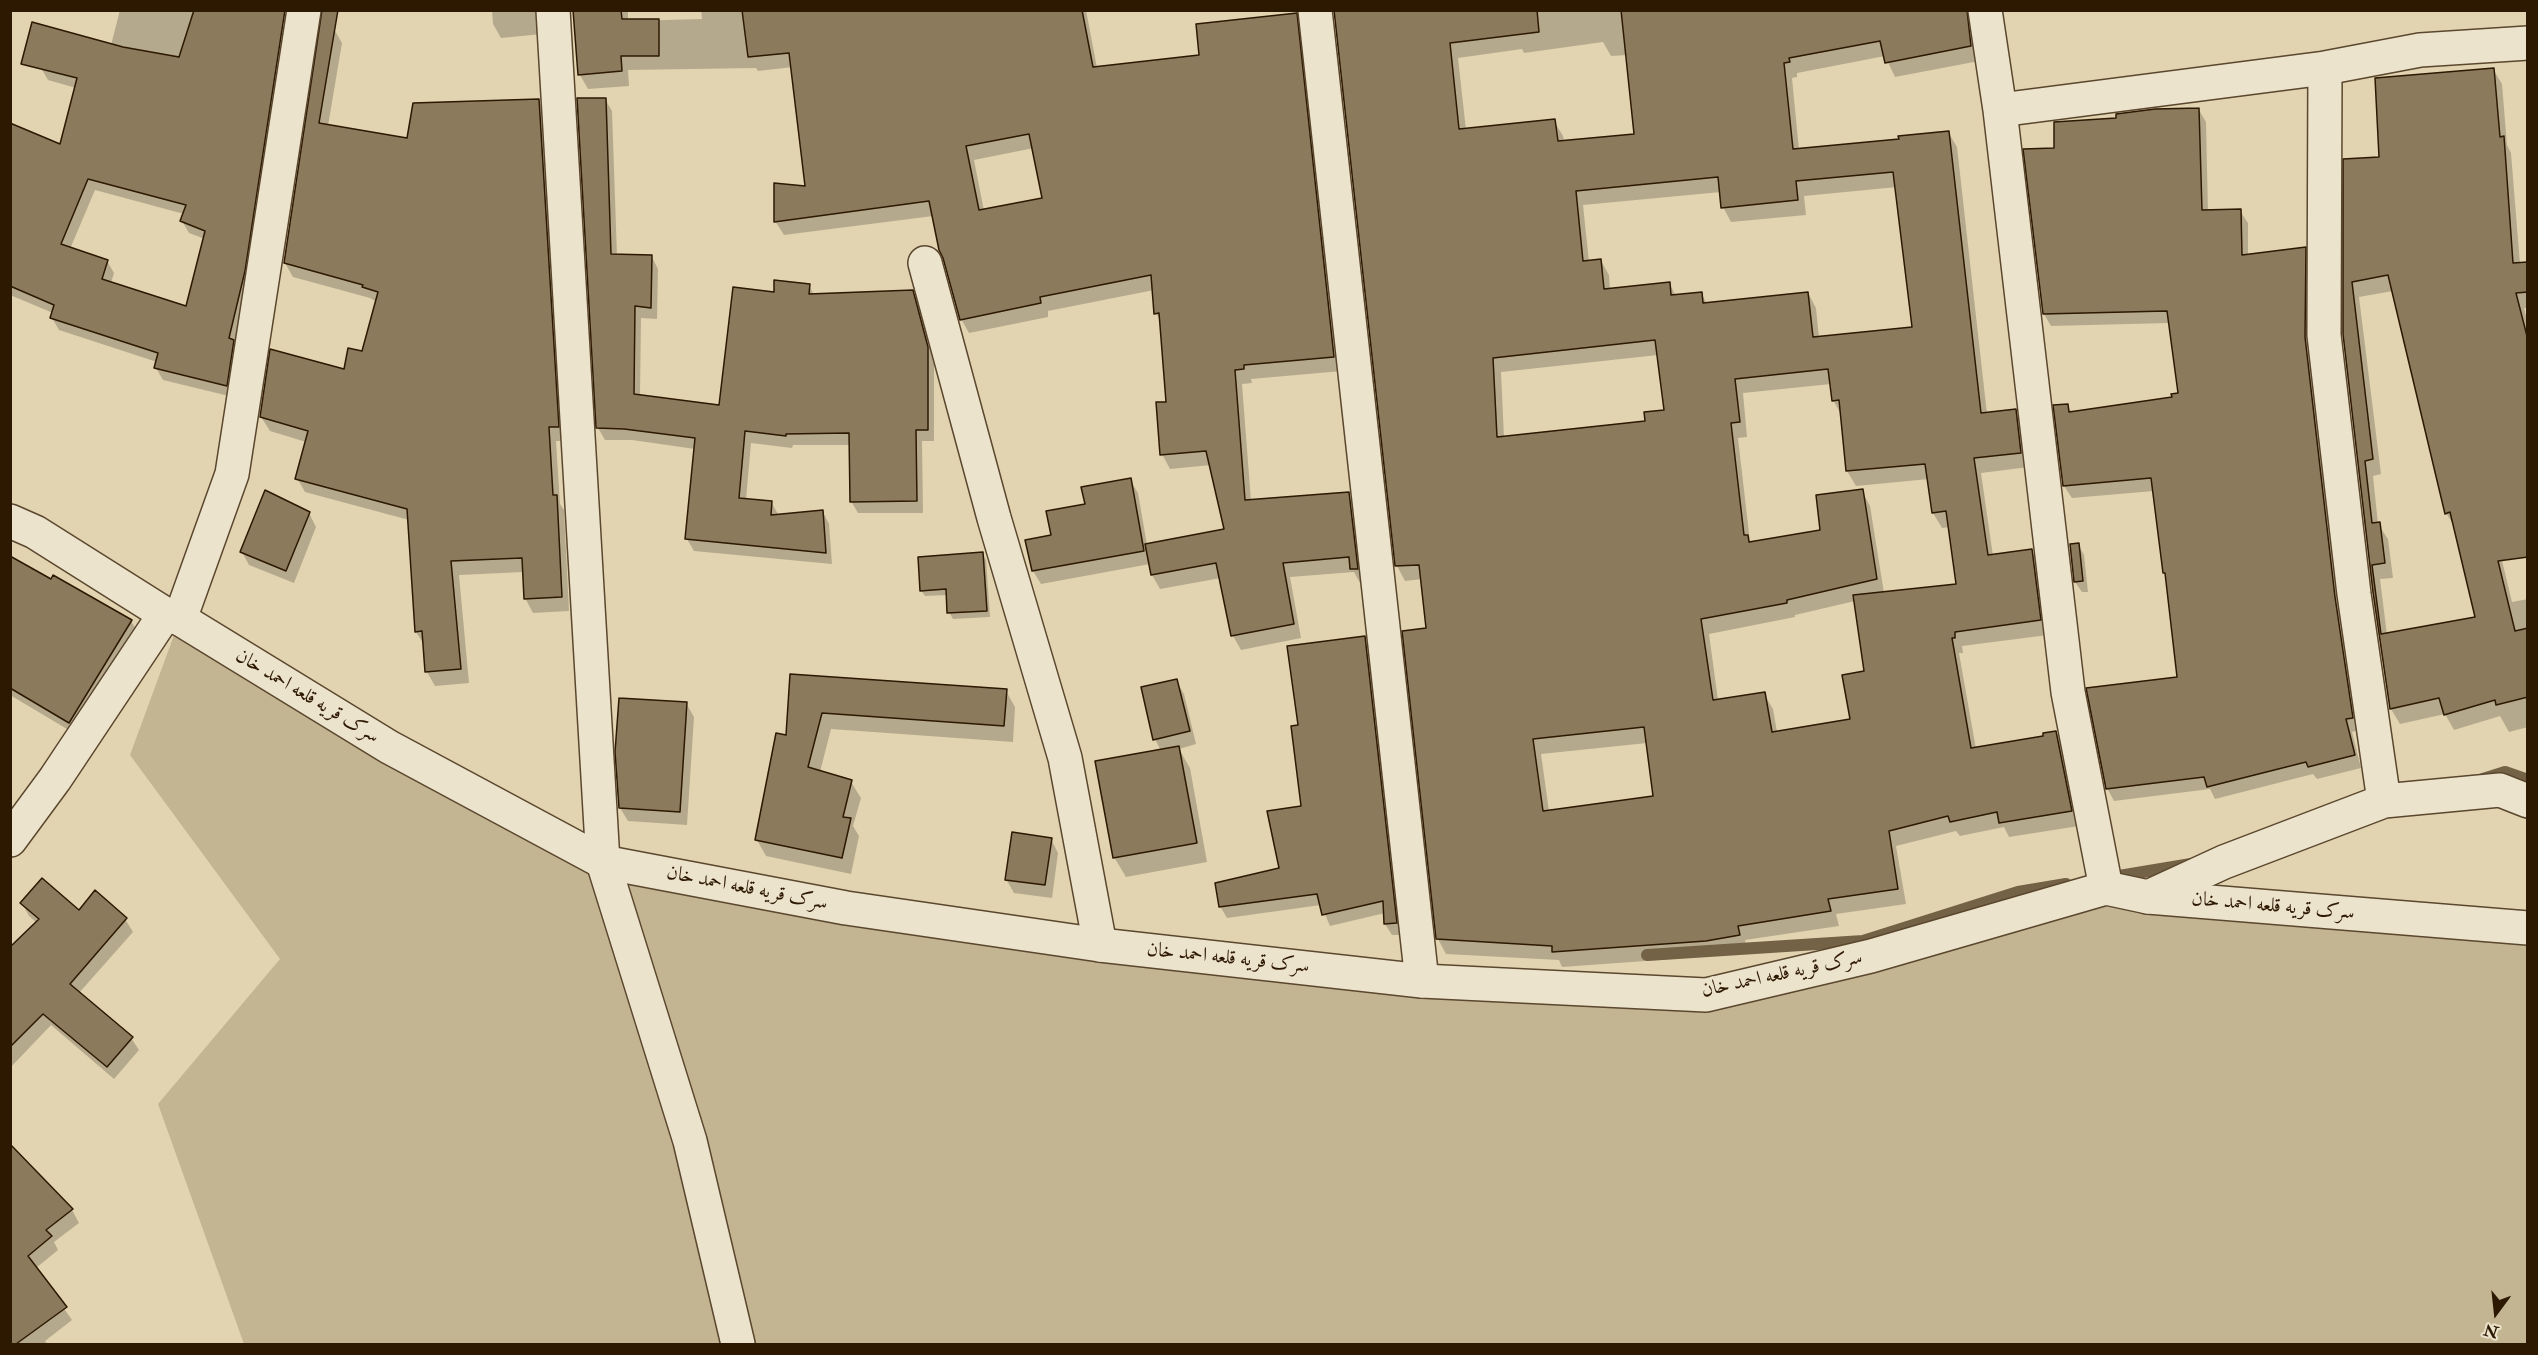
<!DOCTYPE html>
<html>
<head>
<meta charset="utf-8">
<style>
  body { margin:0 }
  #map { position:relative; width:2538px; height:1355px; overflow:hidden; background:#e2d4b0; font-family:"IM FELL Double Pica",serif }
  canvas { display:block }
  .frame { position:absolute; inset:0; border:12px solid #2d1802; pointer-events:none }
  .north { position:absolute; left:2466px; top:1283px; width:60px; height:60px; -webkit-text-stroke:4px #ece3cc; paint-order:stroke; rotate:195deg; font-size:16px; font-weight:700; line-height:24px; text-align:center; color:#2d1802 }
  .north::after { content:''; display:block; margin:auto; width:21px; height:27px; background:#2d1802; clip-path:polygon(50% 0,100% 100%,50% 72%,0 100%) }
</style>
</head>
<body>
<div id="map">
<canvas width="2538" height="1355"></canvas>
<div class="frame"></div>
<div class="north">N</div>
</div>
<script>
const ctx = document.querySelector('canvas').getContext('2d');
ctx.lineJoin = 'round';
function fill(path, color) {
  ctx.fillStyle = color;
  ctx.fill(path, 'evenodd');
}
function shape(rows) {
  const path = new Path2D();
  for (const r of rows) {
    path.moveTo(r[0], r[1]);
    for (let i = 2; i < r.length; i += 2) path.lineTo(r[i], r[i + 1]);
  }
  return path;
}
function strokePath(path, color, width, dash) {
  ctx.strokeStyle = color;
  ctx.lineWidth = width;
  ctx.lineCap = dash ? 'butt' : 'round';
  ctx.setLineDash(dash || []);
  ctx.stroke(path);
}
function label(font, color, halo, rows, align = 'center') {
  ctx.font = font + ' "IM FELL Double Pica",Amiri,serif';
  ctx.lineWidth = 6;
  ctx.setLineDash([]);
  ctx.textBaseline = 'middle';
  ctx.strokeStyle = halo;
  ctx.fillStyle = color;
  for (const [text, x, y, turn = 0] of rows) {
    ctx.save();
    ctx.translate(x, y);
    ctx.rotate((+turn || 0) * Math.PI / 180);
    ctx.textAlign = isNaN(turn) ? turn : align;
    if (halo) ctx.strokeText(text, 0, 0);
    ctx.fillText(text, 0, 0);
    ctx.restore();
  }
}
fill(shape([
  [180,619,603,862,846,908,1706,995,2106,888,2527,928,2527,1344,244,1344,158,1104,280,959,130,755]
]), '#c3b492');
fill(shape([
  [120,10,277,10,284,13,291,25,233,397,163,380,156,368,157,362,59,330,52,318,53,313,10,295,10,125,61,146,76,88,48,80,41,68,111,45],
  [95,190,184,214,182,221,189,233,205,239,187,308,111,283,114,273,107,261,70,249],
  [492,10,549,10,542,34,501,38,493,24],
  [573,10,628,10,628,21,702,19,701,10,1086,10,1097,68,1201,56,1296,15,1304,29,1342,371,1251,379,1252,383,1242,384,1251,501,1348,493,1357,508,1365,583,1360,583,1354,572,1290,577,1301,638,1241,650,1233,636,1221,578,1160,589,1152,575,1150,564,1041,584,1033,571,1053,536,1086,505,1130,480,1138,493,1147,545,1226,530,1211,465,1170,469,1162,454,1168,403,1161,322,1156,313,1154,290,1048,311,1048,317,969,333,961,319,933,216,784,235,775,221,807,188,793,67,758,71,756,68,628,70,629,86,588,89,580,75],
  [1034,148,1044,199,984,211,974,160],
  [1335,10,1978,10,1979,61,1895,77,1885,56,1797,73,1797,77,1792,78,1799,150,1900,140,1948,132,1957,147,1987,414,2015,411,2024,426,2029,467,1981,473,1993,556,2032,551,2040,565,2048,635,1962,646,1963,653,1959,653,1976,749,2045,737,2056,732,2064,747,2079,826,2009,837,2004,827,1960,836,1956,831,1896,846,1906,904,1836,914,1839,926,1745,940,1747,950,1715,956,1562,967,1559,960,1446,954,1438,939,1428,630,1423,579,1405,581,1397,566],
  [1603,42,1611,56,1627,55,1635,135,1564,142,1563,136,1554,121,1466,130,1458,58,1522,49,1524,53],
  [1897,187,1913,329,1819,338,1816,308,1808,293,1707,304,1701,293,1676,296,1669,283,1610,290,1609,275,1601,261,1589,262,1583,205,1721,192,1723,207,1731,222,1806,215,1804,196],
  [1658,355,1665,411,1647,423,1504,438,1501,372],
  [1831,384,1833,400,1842,416,1847,471,1856,486,1929,479,1933,513,1942,528,1950,527,1958,585,1884,593,1870,506,1862,491,1822,532,1750,542,1738,438,1747,437,1743,393],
  [1855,601,1865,672,1851,720,1777,732,1773,709,1764,694,1718,700,1709,634,1795,617,1795,615],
  [1647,743,1655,798,1549,811,1541,754],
  [334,29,342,43,328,126,408,139,539,101,547,115,566,441,556,441,560,504,564,510,569,611,533,613,525,598,524,572,459,575,469,683,435,686,427,672,425,646,416,632,409,520,305,492,297,478,306,442,270,431,261,417,345,371,363,352,377,302,370,298,293,277,285,263],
  [2493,69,2502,84,2507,145,2511,153,2520,264,2528,263,2528,308,2524,308,2528,324,2528,510,2492,519,2512,602,2528,599,2528,727,2509,732,2500,716,2454,730,2445,714,2400,724,2391,709,2374,591,2344,334,2345,161,2380,159],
  [2393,291,2446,513,2455,527,2476,618,2387,635,2380,579,2393,578,2388,539,2378,524,2373,476,2381,474,2359,297],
  [605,99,612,111,617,256,652,257,658,269,657,319,641,318,640,396,720,407,776,294,809,285,814,295,912,291,919,303,934,360,934,441,922,441,923,513,858,513,851,501,851,445,793,445,792,448,751,443,746,500,771,502,778,514,823,512,829,524,832,564,694,551,687,539,695,449,632,440,605,440,598,428],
  [2199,110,2206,122,2208,211,2240,211,2248,223,2248,256,2305,249,2312,261,2359,730,2352,732,2361,768,2317,779,2313,774,2215,799,2210,789,2114,801,2107,788,2178,678,2167,577,2165,572,2154,491,2072,498,2064,486,2055,406,2067,405,2072,413,2173,398,2180,394,2170,323,2051,326,2044,314,2056,150,2117,120],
  [309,513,316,527,294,583,249,565,242,552],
  [2078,544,2084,555,2088,592,2082,592,2075,582],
  [983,554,986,560,990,617,953,619,949,612,948,595,925,596,921,590],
  [10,557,52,581,131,621,139,634,77,735,10,695],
  [1364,638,1371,649,1402,935,1392,935,1385,924,1385,913,1330,926,1321,905,1227,918,1220,906,1281,870,1303,807,1300,726],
  [792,675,1006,691,1015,707,1013,742,831,729,820,772,851,782,861,798,853,826,859,836,851,874,766,856,757,840,787,737],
  [1176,681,1184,694,1196,744,1179,749,1190,768,1207,862,1126,877,1114,857,1161,751,1155,739],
  [686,703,694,717,687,825,628,821,620,808],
  [1051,839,1058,853,1052,898,1014,893,1006,879],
  [22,903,125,919,133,932,79,993,131,1038,139,1050,114,1079,51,1025,10,1068,10,950,37,923,29,916],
  [10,1146,72,1210,79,1223,54,1242,58,1250,36,1268,72,1320,45,1341,47,1344,10,1344]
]), '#0003');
strokePath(shape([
  [2483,779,2505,772,2528,780],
  [2107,878,2191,864],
  [1647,955,1863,941,2018,892,2066,884]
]), '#746247', 12);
const building = shape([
  [194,10,285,10,245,271,229,338,234,340,227,386,154,368,158,353,50,318,54,305,10,286,10,123,60,144,77,78,21,64,32,22,123,47,179,57,194,10],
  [88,179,186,205,180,221,205,231,186,306,102,279,108,260,61,244,88,179],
  [322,10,338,10,319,123,407,138,413,103,539,99,559,427,549,427,553,495,557,495,562,597,524,599,522,558,451,561,461,669,425,672,422,631,415,632,407,509,295,479,308,431,260,417,270,349,344,369,348,348,362,351,378,292,362,287,363,285,284,263,322,10],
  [573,10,621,10,622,19,659,19,659,56,621,56,622,71,578,75,573,10],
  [742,10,1082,10,1093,67,1199,55,1196,24,1297,13,1334,357,1244,365,1244,369,1235,370,1245,500,1349,492,1358,569,1350,569,1349,557,1283,563,1294,624,1231,636,1216,563,1151,575,1145,544,1224,529,1206,451,1160,455,1156,402,1166,402,1159,313,1154,314,1151,275,1040,297,1041,303,960,320,943,258,939,250,929,201,774,222,774,183,805,186,789,53,748,57,742,10],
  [1029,134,1042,198,979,210,966,146,1029,134],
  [1334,10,1537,10,1539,32,1450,43,1459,129,1555,119,1558,141,1634,134,1621,10,1967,10,1971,46,1885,63,1880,41,1789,58,1790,62,1784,63,1793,149,1899,139,1898,136,1949,131,1981,413,2016,409,2021,453,1974,458,1988,555,2032,549,2041,620,1955,632,1955,638,1952,638,1971,748,2043,736,2043,733,2056,731,2072,811,1999,823,1997,812,1950,822,1948,816,1889,831,1898,889,1828,899,1831,911,1738,926,1740,935,1706,941,1552,952,1552,946,1436,939,1402,631,1426,628,1419,565,1395,566,1334,10],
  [1893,172,1912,327,1813,337,1808,292,1703,303,1702,292,1671,295,1670,282,1604,289,1601,259,1583,261,1576,191,1718,177,1721,208,1798,200,1796,181,1893,172],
  [1655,340,1664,410,1644,412,1645,421,1497,437,1493,358,1655,340],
  [1828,369,1832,401,1839,400,1846,471,1925,464,1932,513,1946,511,1956,584,1853,595,1864,671,1842,675,1850,719,1772,732,1765,692,1713,700,1701,619,1787,603,1787,600,1877,579,1863,489,1816,495,1820,530,1749,542,1748,535,1744,535,1731,423,1740,422,1735,379,1828,369],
  [1644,727,1653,796,1543,811,1533,739,1644,727],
  [2494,68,2500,137,2504,136,2513,263,2528,262,2528,292,2516,293,2528,340,2528,557,2498,561,2515,631,2528,628,2528,697,2496,705,2495,700,2444,715,2439,698,2390,709,2373,592,2343,334,2343,159,2379,157,2375,78,2494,68],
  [2388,275,2445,514,2450,512,2475,617,2381,634,2372,565,2385,563,2380,522,2372,523,2365,461,2373,459,2352,282,2388,275],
  [577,98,606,98,611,254,652,255,651,308,635,306,634,394,719,405,733,287,774,292,774,280,810,284,809,294,913,290,928,347,928,430,916,430,917,501,850,502,849,433,786,434,786,436,745,431,739,498,772,501,771,515,823,510,826,553,685,539,695,438,624,429,596,428,577,98],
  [2199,108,2202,210,2241,209,2242,255,2306,247,2305,337,2335,597,2353,718,2346,719,2355,755,2308,767,2306,762,2207,787,2204,777,2106,789,2086,688,2177,677,2165,573,2163,573,2151,478,2063,486,2053,405,2068,404,2069,412,2172,397,2171,394,2178,393,2167,311,2043,314,2023,149,2054,148,2054,122,2116,118,2116,114,2155,109,2199,108],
  [1131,478,1144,551,1032,571,1025,540,1051,535,1046,511,1085,504,1081,487,1131,478],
  [265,490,310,512,286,571,240,552,265,490],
  [2079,543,2083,581,2074,582,2070,544,2079,543],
  [983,552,987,611,947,613,946,589,920,591,918,557,983,552],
  [10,556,51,579,53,575,132,620,69,723,10,688,10,556],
  [1365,636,1397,923,1384,924,1383,901,1322,915,1317,894,1219,907,1215,883,1279,868,1267,811,1301,806,1291,726,1298,725,1287,646,1365,636],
  [790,674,1007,689,1004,726,822,713,808,767,852,780,843,817,851,818,842,858,755,840,776,733,786,735,790,674],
  [1177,679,1190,731,1153,740,1141,687,1177,679],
  [619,698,687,702,680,812,619,808,615,752,619,698],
  [1179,746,1197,843,1113,858,1095,761,1179,746],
  [1012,832,1052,838,1045,885,1005,880,1012,832],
  [42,878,79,910,95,890,127,918,70,984,133,1037,107,1067,43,1014,10,1047,10,947,39,919,20,903,42,878],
  [10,1144,73,1209,46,1230,52,1236,28,1256,67,1307,16,1344,10,1344,10,1144]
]);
fill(building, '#8b7a5c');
strokePath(building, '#2d1802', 1.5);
const minor = shape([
  [553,10,603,862,690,1141,738,1344],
  [1315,10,1422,981],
  [1985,10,2000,110,2068,692,2106,888],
  [2325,68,2324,335,2354,594,2384,801],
  [2000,110,2325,68,2420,50,2528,43],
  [925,263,994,518,1065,758,1100,945],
  [180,619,232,474,304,10],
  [10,840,55,779,165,614],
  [2148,897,2224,862,2384,801,2500,790,2528,801]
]);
const tertiary = shape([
  [10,521,35,532,165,614,180,619,389,747,603,862,846,908,1100,945,1422,981,1706,995,1871,956,2106,888,2148,897,2528,928]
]);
strokePath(minor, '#5a472e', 36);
strokePath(tertiary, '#5a472e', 36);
strokePath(minor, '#ece3cc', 33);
strokePath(tertiary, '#ece3cc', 33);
label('20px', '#2d1802', '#ece3cc', [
  ["سرک قریه قلعه احمد خان",307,697,31],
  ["سرک قریه قلعه احمد خان",747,889,11],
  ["سرک قریه قلعه احمد خان",2273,907,5],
  ["سرک قریه قلعه احمد خان",1228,959,6],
  ["سرک قریه قلعه احمد خان",1782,975,-12]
]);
</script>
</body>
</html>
